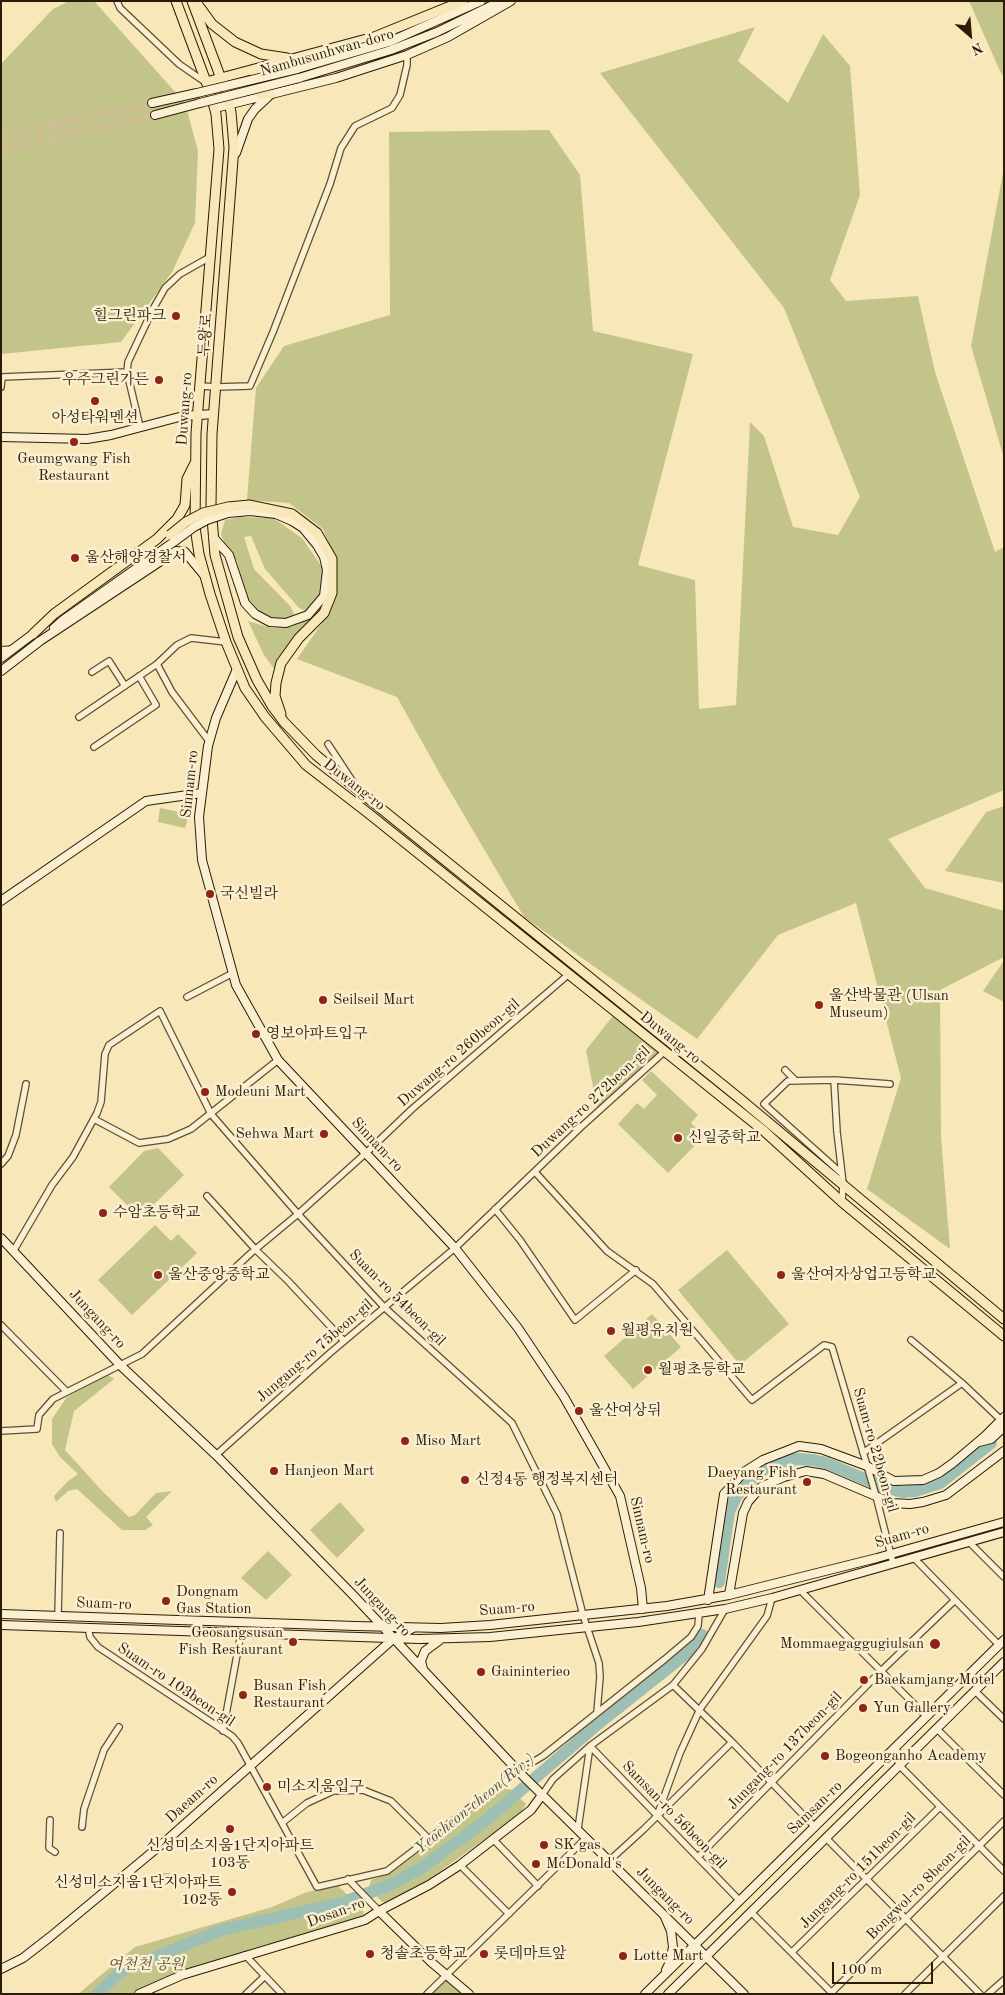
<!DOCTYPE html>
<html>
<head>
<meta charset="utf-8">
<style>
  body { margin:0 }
  #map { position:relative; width:1005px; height:1995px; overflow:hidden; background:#f8e7b8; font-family:"Old Standard TT",serif }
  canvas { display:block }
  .frame { position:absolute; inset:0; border:2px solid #2b1c05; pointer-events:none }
  .north { position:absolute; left:945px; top:10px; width:50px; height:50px; -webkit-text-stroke:4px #faefd1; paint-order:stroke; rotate:153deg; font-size:14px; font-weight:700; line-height:20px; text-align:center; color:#2b1c05 }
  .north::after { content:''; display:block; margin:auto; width:18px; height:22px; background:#2b1c05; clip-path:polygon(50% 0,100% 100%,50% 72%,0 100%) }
  .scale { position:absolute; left:832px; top:1962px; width:101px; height:22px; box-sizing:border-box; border:2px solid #2b1c05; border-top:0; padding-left:6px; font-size:15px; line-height:18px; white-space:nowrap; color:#2b1c05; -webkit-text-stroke:4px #faefd1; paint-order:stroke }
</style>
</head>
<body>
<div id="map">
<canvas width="1005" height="1995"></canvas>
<div class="frame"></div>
<div class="north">N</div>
<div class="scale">100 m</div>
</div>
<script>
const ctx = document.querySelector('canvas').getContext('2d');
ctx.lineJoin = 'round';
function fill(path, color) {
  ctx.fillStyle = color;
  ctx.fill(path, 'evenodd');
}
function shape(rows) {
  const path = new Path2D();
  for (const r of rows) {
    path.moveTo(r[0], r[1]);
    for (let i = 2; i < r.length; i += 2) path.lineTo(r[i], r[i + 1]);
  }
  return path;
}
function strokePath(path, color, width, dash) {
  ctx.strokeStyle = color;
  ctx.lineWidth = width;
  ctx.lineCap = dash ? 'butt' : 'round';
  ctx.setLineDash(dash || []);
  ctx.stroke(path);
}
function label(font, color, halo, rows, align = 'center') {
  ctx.font = font + ' "Old Standard TT","Noto Serif KR",serif';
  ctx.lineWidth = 5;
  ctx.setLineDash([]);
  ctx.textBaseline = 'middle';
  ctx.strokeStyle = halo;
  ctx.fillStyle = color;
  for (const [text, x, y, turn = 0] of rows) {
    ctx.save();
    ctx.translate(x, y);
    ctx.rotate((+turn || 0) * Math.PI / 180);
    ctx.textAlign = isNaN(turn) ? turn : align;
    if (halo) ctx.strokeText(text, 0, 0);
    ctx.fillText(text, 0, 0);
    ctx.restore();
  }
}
fill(shape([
  [69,1,94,1,185,103,198,151,195,223,172,272,121,342,1,354,1,64,53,9],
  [969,1,1004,1,1004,77,1000,71],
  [755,27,738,61,788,103,823,34,850,66,860,195,830,280,846,301,918,296,935,372,995,552,1004,547,1004,790,888,839,925,888,1004,911,1004,957,940,990,941,1137,950,1249,867,1189,901,1078,856,903,778,935,697,1039,524,917,441,776,397,697,297,659,329,613,337,563,323,529,289,503,247,500,256,388,284,346,390,315,389,132,549,130,580,175,593,331,693,354,638,565,695,580,699,709,736,705,750,422,764,436,793,527,838,535,860,497,784,308,600,73],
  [1004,167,1004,458,971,346],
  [240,517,273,518,302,538,324,570,325,588,305,611,298,607,265,569,251,536,244,537,254,569,291,607,295,617,277,619,261,614,248,601,237,561,226,547,221,534,225,520],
  [313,617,295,638,276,665,275,670,264,655,248,621,271,628,292,627],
  [1004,806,1004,883,945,871,986,812],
  [160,808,189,814,185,828,158,822],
  [1003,962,1004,962,1004,1002,983,991],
  [616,1012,664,1052,598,1113,586,1050],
  [651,1071,698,1115,691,1123,704,1136,668,1173,618,1124,637,1103,644,1109,657,1095,642,1080],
  [158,1148,184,1175,140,1218,109,1187,144,1151],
  [155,1225,171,1241,178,1234,197,1253,132,1315,98,1280],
  [727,1250,789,1324,740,1365,678,1290],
  [652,1314,681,1347,633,1389,604,1356],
  [108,1375,114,1379,74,1411,65,1450,103,1492,129,1517,135,1515,156,1493,172,1491,146,1517,153,1525,145,1530,122,1530,77,1489,68,1491,56,1502,54,1496,67,1482,78,1474,60,1457,52,1444,52,1419,67,1397],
  [340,1502,365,1530,337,1558,310,1530],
  [268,1551,292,1575,266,1600,241,1578],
  [507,1786,526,1804,520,1814,425,1882,388,1902,382,1902,369,1888,371,1880,391,1873],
  [156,1873,170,1873,170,1880,156,1879],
  [338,1886,363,1909,364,1917,254,1948,168,1977,134,1994,78,1994,135,1947,272,1907,307,1892],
  [447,1974,469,1994,427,1994]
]), '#c3c48a');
strokePath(shape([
  [719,1582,729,1512,736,1497,747,1483,760,1472,780,1462,798,1459,813,1460,826,1463,889,1489,903,1492,915,1491,940,1483,991,1443],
  [98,1994,121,1971,222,1930,344,1902,390,1885,423,1867,485,1821,598,1724,687,1653,702,1635]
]), '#9ebfb4', 12);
strokePath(shape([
  [1,136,152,103],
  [1,150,155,115]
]), '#cfbe94', 8, [8, 4]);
const street = shape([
  [117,1,120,8,179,64,205,82],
  [200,386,217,387,250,386,273,332,330,184,341,148,355,126,392,108,400,95,407,65,407,55],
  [1,387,2,377,127,372],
  [140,427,127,372,128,362,153,309,165,288,180,274,210,257],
  [1,650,12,649],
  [92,672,109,661,125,686],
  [79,717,157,664],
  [209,741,172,692,157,664,177,645,191,638,226,642],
  [328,744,353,782],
  [94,747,156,705,139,676],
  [187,997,233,973],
  [785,1070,796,1081],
  [834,1080,890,1084],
  [94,1119,139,1143,168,1139,191,1129,278,1060],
  [1,1164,8,1156,16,1135,26,1084],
  [535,1172,607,1251,653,1284,752,1400,824,1345,832,1347,876,1496,893,1563],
  [841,1173,764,1104,788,1081,834,1080,837,1132,843,1183,842,1202],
  [207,1196,256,1250,288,1281,344,1341],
  [495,1209,520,1240,575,1320,636,1270],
  [14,1250,52,1185,73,1157,97,1113,101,1102,105,1054,109,1045,160,1011,211,1114,298,1214,384,1307,512,1423,557,1514,583,1615,599,1663,600,1677,597,1712],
  [1,1325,67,1392],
  [911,1340,962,1383,1001,1420],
  [1,1431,37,1429,39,1415,53,1399,142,1354,251,1253,298,1214,366,1153,412,1109,569,974],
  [863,1453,962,1383],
  [216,1455,330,1353,455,1248,581,1127,664,1052],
  [969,1542,1004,1577],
  [913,1557,999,1645],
  [800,1590,927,1717],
  [58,1616,60,1533],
  [88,1627,90,1637,98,1647,232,1736,238,1743,317,1887,387,1871,518,1771,543,1756,665,1659,691,1637,698,1626,699,1614],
  [673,1685,732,1742,815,1827],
  [975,1691,1004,1719],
  [937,1729,1004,1795],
  [223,1731,241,1633],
  [590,1746,740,1901],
  [897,1747,896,1757,900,1766,1004,1871],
  [542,1795,553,1779,590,1746,673,1685,702,1649,725,1609],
  [657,1816,680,1753,700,1709,767,1616,772,1598],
  [50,1820,49,1848,55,1852],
  [282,1823,307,1803,333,1791,363,1790,391,1801,428,1838],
  [82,1827,84,1809,104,1750,119,1727],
  [578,1829,590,1746],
  [826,1838,980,1994],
  [494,1840,538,1886],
  [698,1857,881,1671,955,1600],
  [610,1860,644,1829,732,1742],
  [460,1865,509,1914],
  [348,1879,379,1911],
  [751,1912,833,1994],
  [792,1952,940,1807],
  [245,1955,282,1994],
  [246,1994,265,1976],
  [427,1994,586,1838],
  [830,1994,1004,1821],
  [905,1994,1004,1896],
  [988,1994,1004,1980]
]);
const secondary = shape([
  [297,69,389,42,481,1],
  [299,78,391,50,437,32,501,1],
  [152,103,197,93],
  [215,108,336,78,407,55,448,37,511,1],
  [155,115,200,103],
  [236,153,248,119,255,109,268,97],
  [1,437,87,439,111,435,183,416,214,414],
  [213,537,229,555,245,603,255,614,270,622,286,623,308,615,324,596,327,570,324,557,317,545,303,528,292,521,276,514,250,511,228,513],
  [54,628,63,620,175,541],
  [1,658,33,634],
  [237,669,216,718,208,746,199,817,202,860,236,985,278,1060,455,1248,518,1328,564,1397,620,1496,641,1588,643,1609],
  [1,671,40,641,176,551,185,552,204,575],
  [1,901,146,801,202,793],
  [1,1238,120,1365,216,1455,354,1596,518,1771,744,1994],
  [979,1442,991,1439,1004,1427],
  [729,1595,743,1513,748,1502,761,1487,784,1477,806,1471,824,1474,892,1503,910,1504,923,1502,946,1495,1004,1451],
  [708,1600,724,1494,744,1472,763,1460,799,1446,821,1449,867,1466,894,1481,923,1480,939,1473,953,1463,985,1436,1004,1417],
  [1,1614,355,1626,441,1628,490,1625,667,1606,729,1595,877,1558,1004,1522],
  [1,1625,419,1639,490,1637,638,1622,725,1609,772,1598,1004,1532],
  [423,1669,421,1661,425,1651,440,1640],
  [379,1911,431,1962,469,1994],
  [665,1917,671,1931,673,1947,670,1962,666,1970],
  [1,1969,23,1958,50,1937,168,1839,393,1639,413,1628],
  [139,1994,182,1975,365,1920,379,1911,429,1885,460,1865,531,1810,542,1795],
  [645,1994,1004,1640],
  [668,1994,1004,1662]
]);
const primary = shape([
  [176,1,211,95,216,114,219,149,196,433,195,527,199,554,210,594,226,642,245,688,265,717,306,765,368,813,764,1131,842,1202,1004,1336],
  [192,1,226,92,231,112,234,147,212,434,211,506,215,555,238,637,257,680,272,706,284,722,316,755,358,790,739,1098,1004,1319],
  [196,2,212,24,235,42,261,54,287,58],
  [256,73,253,82,255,89,261,94,271,94],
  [206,82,374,37,463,1],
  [228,507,249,505,292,514,317,533,332,559,332,593,324,613,299,638,281,663,276,683,275,696,281,714],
  [33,634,54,614,157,539,177,519,185,505,187,479,195,463]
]);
strokePath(street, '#5e4f32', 8);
strokePath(secondary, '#2b1c05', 10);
strokePath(primary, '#2b1c05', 11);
strokePath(street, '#faefd1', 5.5);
strokePath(secondary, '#faefd1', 8);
strokePath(primary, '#f8e7b8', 9);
const secondaryBridge = shape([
  [197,93,297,69],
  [200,103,299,78],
  [175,541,194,527,207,520,228,513]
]);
const primaryBridge = shape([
  [170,535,186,522,203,513,228,507]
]);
strokePath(secondaryBridge, '#2b1c05', 10, []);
strokePath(primaryBridge, '#2b1c05', 11, []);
strokePath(secondaryBridge, '#faefd1', 8);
strokePath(primaryBridge, '#f8e7b8', 9);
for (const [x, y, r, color] of [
  [176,316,5,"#8f2418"],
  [159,380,5,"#8f2418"],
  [95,401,5,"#8f2418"],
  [74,442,5,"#8f2418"],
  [75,558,5,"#8f2418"],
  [210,894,5,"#8f2418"],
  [323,1000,5,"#8f2418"],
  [819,1005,5,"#8f2418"],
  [256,1034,5,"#8f2418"],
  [205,1092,5,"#8f2418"],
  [324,1134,5,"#8f2418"],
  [678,1138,5,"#8f2418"],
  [103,1213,5,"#8f2418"],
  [158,1275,5,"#8f2418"],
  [781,1275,5,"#8f2418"],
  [611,1331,5,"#8f2418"],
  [648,1370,5,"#8f2418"],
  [579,1411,5,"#8f2418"],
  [405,1441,5,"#8f2418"],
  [274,1471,5,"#8f2418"],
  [465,1480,5,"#8f2418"],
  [807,1482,5,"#8f2418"],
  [166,1601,5,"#8f2418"],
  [293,1642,5,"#8f2418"],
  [935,1644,6,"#8f2418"],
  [481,1672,5,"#8f2418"],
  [864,1680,5,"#8f2418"],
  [243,1695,5,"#8f2418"],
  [863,1708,5,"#8f2418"],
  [825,1756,5,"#8f2418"],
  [267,1787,5,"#8f2418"],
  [230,1829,5,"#8f2418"],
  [544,1845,5,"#8f2418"],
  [536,1864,5,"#8f2418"],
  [232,1892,5,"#8f2418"],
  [370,1954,5,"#8f2418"],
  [484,1954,5,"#8f2418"],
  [623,1956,5,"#8f2418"]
]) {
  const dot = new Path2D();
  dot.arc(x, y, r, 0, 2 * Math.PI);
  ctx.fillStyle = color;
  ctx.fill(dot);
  strokePath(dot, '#faefd1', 2);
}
label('15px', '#2b1c05', '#faefd1', [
  ["Nambusunhwan-doro",327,53,-16],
  ["두왕로",206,335,-86],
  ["Duwang-ro",185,409,-86],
  ["Sinnam-ro",190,784,-84],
  ["Duwang-ro",354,785,38],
  ["Duwang-ro",670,1038,39],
  ["Duwang-ro 260beon-gil",459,1053,-41],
  ["Duwang-ro 272beon-gil",591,1102,-43],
  ["Sinnam-ro",377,1145,47],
  ["Suam-ro 54beon-gil",397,1298,45],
  ["Jungang-ro",97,1319,47],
  ["Jungang-ro 75beon-gil",315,1351,-41],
  ["Suam-ro 22beon-gil",875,1450,74],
  ["Sinnam-ro",642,1530,77],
  ["Suam-ro",902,1536,-16],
  ["Suam-ro",104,1604,2],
  ["Jungang-ro",382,1607,47],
  ["Suam-ro",507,1609,-5],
  ["Suam-ro 103beon-gil",176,1685,34],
  ["Jungang-ro 137beon-gil",785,1751,-46],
  ["Daeam-ro",192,1799,-42],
  ["Samsan-ro",815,1808,-44],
  ["Samsan-ro 56beon-gil",674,1815,46],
  ["Jungang-ro 151beon-gil",858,1871,-45],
  ["Bongwol-ro 8beon-gil",919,1888,-45],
  ["Jungang-ro",665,1896,45],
  ["Dosan-ro",336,1913,-20]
]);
label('15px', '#2b1c05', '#faefd1', [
  ["힐그린파크",166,316,"right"],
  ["우주그린가든",149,380,"right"],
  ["아성타워멘션",95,418,"center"],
  ["Geumgwang Fish",74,459,"center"],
  ["Restaurant",74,476,"center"],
  ["울산해양경찰서",85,558],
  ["국신빌라",220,894],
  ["울산박물관 (Ulsan",829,996],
  ["Museum)",829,1013],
  ["Seilseil Mart",333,1000],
  ["영보아파트입구",266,1034],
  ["Modeuni Mart",215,1092],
  ["Sehwa Mart",314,1134,"right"],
  ["신일중학교",688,1138],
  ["수암초등학교",113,1213],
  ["울산중앙중학교",168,1275],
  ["울산여자상업고등학교",791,1275],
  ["월평유치원",621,1331],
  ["월평초등학교",658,1370],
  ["울산여상뒤",589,1411],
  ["Miso Mart",415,1441],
  ["Hanjeon Mart",284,1471],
  ["Daeyang Fish",797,1473,"right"],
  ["Restaurant",797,1490,"right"],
  ["신정4동 행정복지센터",475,1480],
  ["Dongnam",176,1592],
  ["Gas Station",176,1609],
  ["Geosangsusan",283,1633,"right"],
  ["Fish Restaurant",283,1650,"right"],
  ["Mommaegaggugiulsan",924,1644,"right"],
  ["Gaininterieo",491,1672],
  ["Baekamjang Motel",874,1680],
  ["Busan Fish",253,1686],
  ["Restaurant",253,1703],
  ["Yun Gallery",873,1708],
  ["Bogeonganho Academy",835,1756],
  ["미소지움입구",277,1787],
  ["SK gas",554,1845],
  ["신성미소지움1단지아파트",230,1846,"center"],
  ["103동",230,1863,"center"],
  ["McDonald's",546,1864],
  ["신성미소지움1단지아파트",222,1883,"right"],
  ["102동",222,1900,"right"],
  ["청솔초등학교",380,1954],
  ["롯데마트앞",494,1954],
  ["Lotte Mart",633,1956]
], 'left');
label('italic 15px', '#594e2d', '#faefd1', [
  ["여천천 공원",146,1965]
]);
label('italic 16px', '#535542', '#faefd1', [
  ["Yeocheon-cheon(Riv.)",475,1804,-39]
]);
</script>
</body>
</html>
